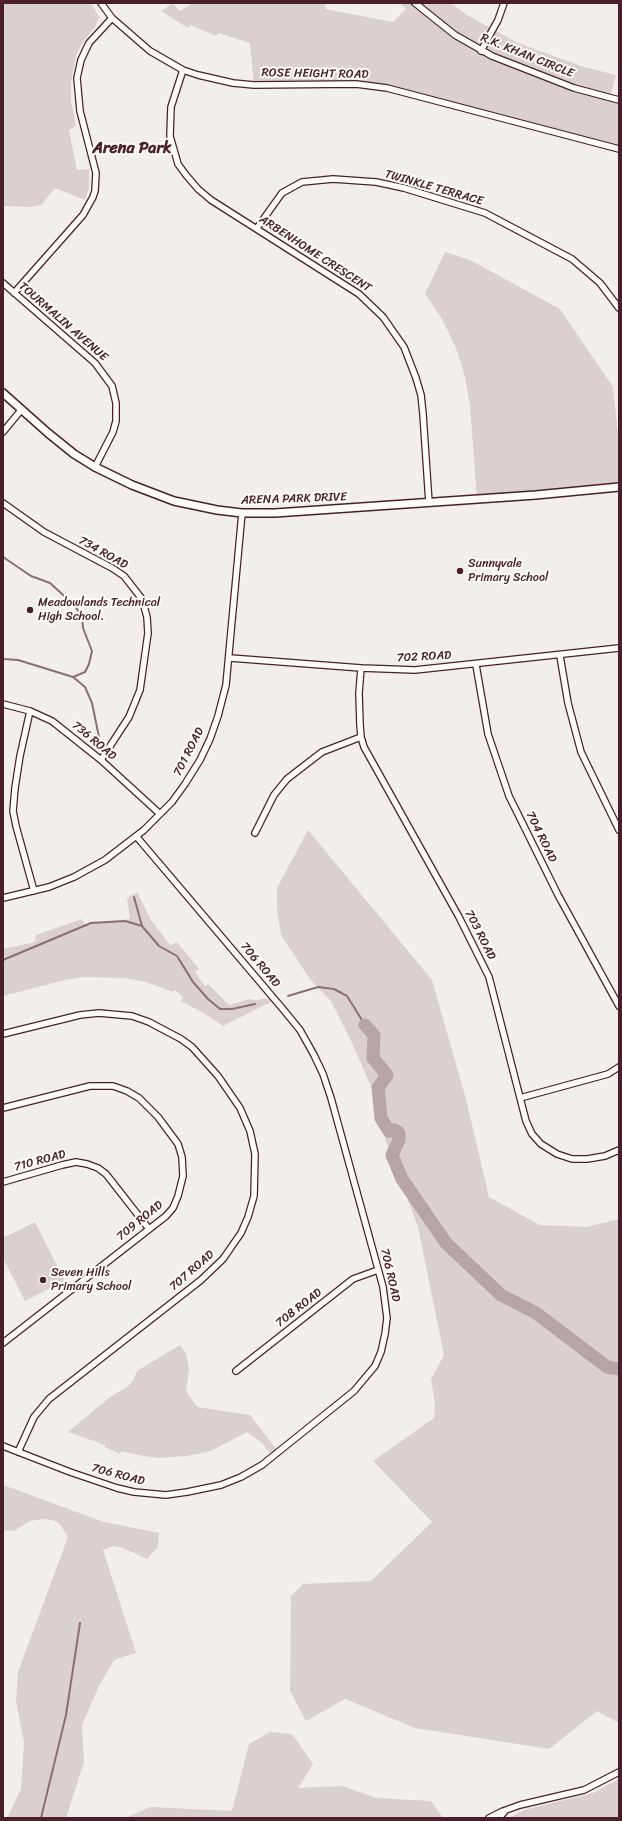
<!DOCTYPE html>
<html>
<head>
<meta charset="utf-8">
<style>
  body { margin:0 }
  #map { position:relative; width:622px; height:1821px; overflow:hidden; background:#f2efeb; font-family:Sriracha,sans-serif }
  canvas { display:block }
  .frame { position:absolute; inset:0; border:4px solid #4a1f2b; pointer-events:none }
</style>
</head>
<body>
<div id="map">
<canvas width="622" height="1821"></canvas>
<div class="frame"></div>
</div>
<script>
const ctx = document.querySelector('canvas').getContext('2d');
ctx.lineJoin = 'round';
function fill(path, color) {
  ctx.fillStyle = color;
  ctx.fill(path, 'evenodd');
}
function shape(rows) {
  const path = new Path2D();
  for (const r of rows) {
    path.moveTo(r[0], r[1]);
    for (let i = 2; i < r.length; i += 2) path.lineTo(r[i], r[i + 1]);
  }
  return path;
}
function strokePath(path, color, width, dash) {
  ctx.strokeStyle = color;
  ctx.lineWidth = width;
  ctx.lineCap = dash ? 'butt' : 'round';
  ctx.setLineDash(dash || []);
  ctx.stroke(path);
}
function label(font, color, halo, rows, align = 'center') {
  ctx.font = font + ' Sriracha,sans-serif';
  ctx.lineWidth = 4;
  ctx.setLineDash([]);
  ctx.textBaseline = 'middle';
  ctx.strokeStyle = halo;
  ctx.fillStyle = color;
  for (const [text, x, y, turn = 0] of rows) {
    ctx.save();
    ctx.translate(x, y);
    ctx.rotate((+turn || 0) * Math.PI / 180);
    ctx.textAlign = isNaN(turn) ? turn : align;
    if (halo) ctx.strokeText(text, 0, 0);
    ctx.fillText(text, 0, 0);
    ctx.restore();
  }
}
fill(shape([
  [3,3,91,3,99,17,96,25,81,45,76,56,71,82,71,101,76,126,69,130,77,170,89,169,89,188,85,200,55,188,41,205,31,207,3,206],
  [173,3,180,11,193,3,326,3,325,9,393,22,406,9,400,3,451,3,467,15,518,43,584,67,616,75,610,97,619,100,619,149,374,86,254,85,250,43,219,33,216,36,190,25,188,28,161,11],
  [445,252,470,260,560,309,613,387,619,445,619,487,477,499,470,405,465,377,456,348,442,319,425,294],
  [308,830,432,980,466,1099,489,1197,540,1225,587,1227,619,1219,619,1723,597,1711,549,1749,415,1728,345,1699,306,1721,290,1691,291,1596,303,1584,371,1581,432,1522,373,1461,434,1418,435,1404,431,1379,444,1355,418,1227,386,1142,370,1084,351,1041,331,1001,310,979,281,935,277,909,277,888],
  [137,892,151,920,170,945,177,942,199,969,195,972,205,986,208,984,229,1005,250,999,254,1000,273,998,275,1000,223,1026,205,1014,181,1001,183,997,175,990,173,992,146,982,124,978,85,977,65,980,3,996,3,949,35,942,36,935,82,919,85,925,99,922,130,919,127,898],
  [35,1222,65,1281,25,1301,3,1258,3,1238],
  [180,1345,186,1353,189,1369,186,1391,197,1407,250,1415,276,1449,270,1453,261,1442,247,1432,211,1451,187,1456,159,1458,143,1456,121,1451,120,1454,105,1447,105,1445,68,1432,110,1397,127,1387,133,1381,137,1371],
  [3,1485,104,1522,159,1533,158,1547,147,1559,123,1548,114,1546,103,1550,136,1653,114,1660,100,1684,82,1725,84,1762,66,1818,7,1818,21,1789,24,1742,16,1701,18,1672,68,1537,59,1523,52,1520,42,1519,30,1521,14,1531,3,1530],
  [270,1732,292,1734,313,1764,298,1788,343,1786,376,1798,431,1801,443,1818,125,1818,151,1807,232,1811,249,1744],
  [619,1779,619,1818,509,1818,524,1810,593,1793]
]), '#d9d0cf');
strokePath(shape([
  [3,557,31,576,50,583,74,605,82,616,83,628,92,651,89,664,85,672,73,677],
  [3,659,18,660,73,677,85,687,92,703,100,742],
  [134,897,142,926,159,946,177,956,193,982,208,999,220,1009,232,1009,255,1004],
  [3,960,91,923,125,921,142,926],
  [288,996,318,987,334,989,347,996,365,1025],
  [41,1818,66,1715,80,1623]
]), '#8b6f75', 2);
strokePath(shape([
  [365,1025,374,1035,373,1058,387,1075,378,1088,381,1118,389,1131,395,1130,399,1133,399,1140,392,1155,402,1179,446,1243,501,1295,536,1313,607,1367,619,1369]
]), '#b7a5a6', 13);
const minor = shape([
  [101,3,112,18,150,51,183,70,198,75,233,83,254,85,356,84,387,88,619,149],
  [415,3,455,35,492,56,574,88,619,100],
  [481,51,498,20,504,3],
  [183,70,171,107,170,136,178,164,186,175,198,189,211,200,359,294,383,317,404,347,416,378,421,395,423,414,429,503],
  [257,228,282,193,302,182,333,179,376,182,404,188,485,213,572,259,600,283,619,308],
  [3,283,95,363,112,386,116,403,116,421,113,432,95,467],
  [14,293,83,215,93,197,95,191,96,173,80,111,77,78,81,60,89,43,112,18],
  [3,432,22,409],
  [3,503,44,532,112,568,124,576,142,599,147,617,148,633,140,690,129,717,101,760],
  [560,656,568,703,581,752,619,830],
  [230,658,361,668,415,670,619,648],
  [476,665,488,734,509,796,558,895,619,1006],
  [361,668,359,693,360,725,361,737,364,747,459,917,489,977,526,1121,532,1134,541,1144,557,1154,572,1159,587,1159,605,1156,619,1150],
  [3,704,30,711,52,721,101,760,160,814],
  [30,711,20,756,15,788,13,811,16,826,34,891],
  [255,833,274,795,287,779,322,752,361,737],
  [3,898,49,887,74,877,105,860,144,830,172,802,185,784,200,760,210,739,218,716,226,685,242,513],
  [3,1034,80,1015,99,1013,132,1016,149,1022,181,1039,192,1047,218,1076,240,1108,250,1131,255,1154,254,1196,248,1217,241,1233,223,1259,201,1280,49,1399,34,1417,18,1452],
  [520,1098,608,1074,619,1067],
  [3,1108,90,1086,113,1086,127,1091,139,1098,158,1117,178,1144,182,1157,183,1176,178,1196,173,1208,166,1216,3,1343],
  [3,1182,62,1165,76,1162,87,1164,98,1168,106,1174,149,1229],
  [236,1371,353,1279,378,1270],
  [3,1446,70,1472,117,1488,134,1492,166,1495,187,1492,221,1485,241,1477,262,1465,354,1391,375,1366,381,1352,385,1334,387,1318,383,1287,331,1098,323,1074,314,1055,300,1030,282,1008,136,836],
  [489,1818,503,1811],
  [499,1818,506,1810,520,1805,584,1790,619,1772]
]);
const tertiary = shape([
  [3,393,48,433,74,454,95,467,132,485,174,501,217,510,242,513,275,513,536,495,619,487]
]);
strokePath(minor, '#4a1f2b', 8);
strokePath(tertiary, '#4a1f2b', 10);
strokePath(minor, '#fdfcf7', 5.5);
strokePath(tertiary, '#fdfcf7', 7);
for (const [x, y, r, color] of [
  [460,571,4,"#4a1f2b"],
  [30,610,4,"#4a1f2b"],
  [43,1280,4,"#4a1f2b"]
]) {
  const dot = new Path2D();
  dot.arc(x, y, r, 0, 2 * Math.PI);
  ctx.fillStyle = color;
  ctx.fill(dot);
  strokePath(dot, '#fdfcf7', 1.5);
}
label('12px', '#4a1f2b', '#fdfcf7', [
  ["R.K. KHAN CIRCLE",527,56,22],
  ["ROSE HEIGHT ROAD",315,74,1],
  ["TWINKLE TERRACE",434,188,16],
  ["ARBENHOME CRESCENT",315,254,33],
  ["TOURMALIN AVENUE",63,322,41],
  ["ARENA PARK DRIVE",294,499,-2],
  ["734 ROAD",103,553,29],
  ["702 ROAD",424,657,-3],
  ["736 ROAD",94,741,40],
  ["701 ROAD",189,752,-63],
  ["704 ROAD",541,837,64],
  ["703 ROAD",480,935,63],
  ["706 ROAD",260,965,50],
  ["710 ROAD",40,1161,-15],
  ["709 ROAD",140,1221,-39],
  ["707 ROAD",192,1271,-41],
  ["706 ROAD",390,1275,77],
  ["708 ROAD",299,1308,-38],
  ["706 ROAD",118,1475,15]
]);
label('12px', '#4a1f2b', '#fdfcf7', [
  ["Sunnyvale",468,564],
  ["Primary School",468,578],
  ["Meadowlands Technical",38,603],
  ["High School.",38,617],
  ["Seven Hills",51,1273],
  ["Primary School",51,1287]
], 'left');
label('bold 16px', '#4a1f2b', '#fdfcf7', [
  ["Arena Park",132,149]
]);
</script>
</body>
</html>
